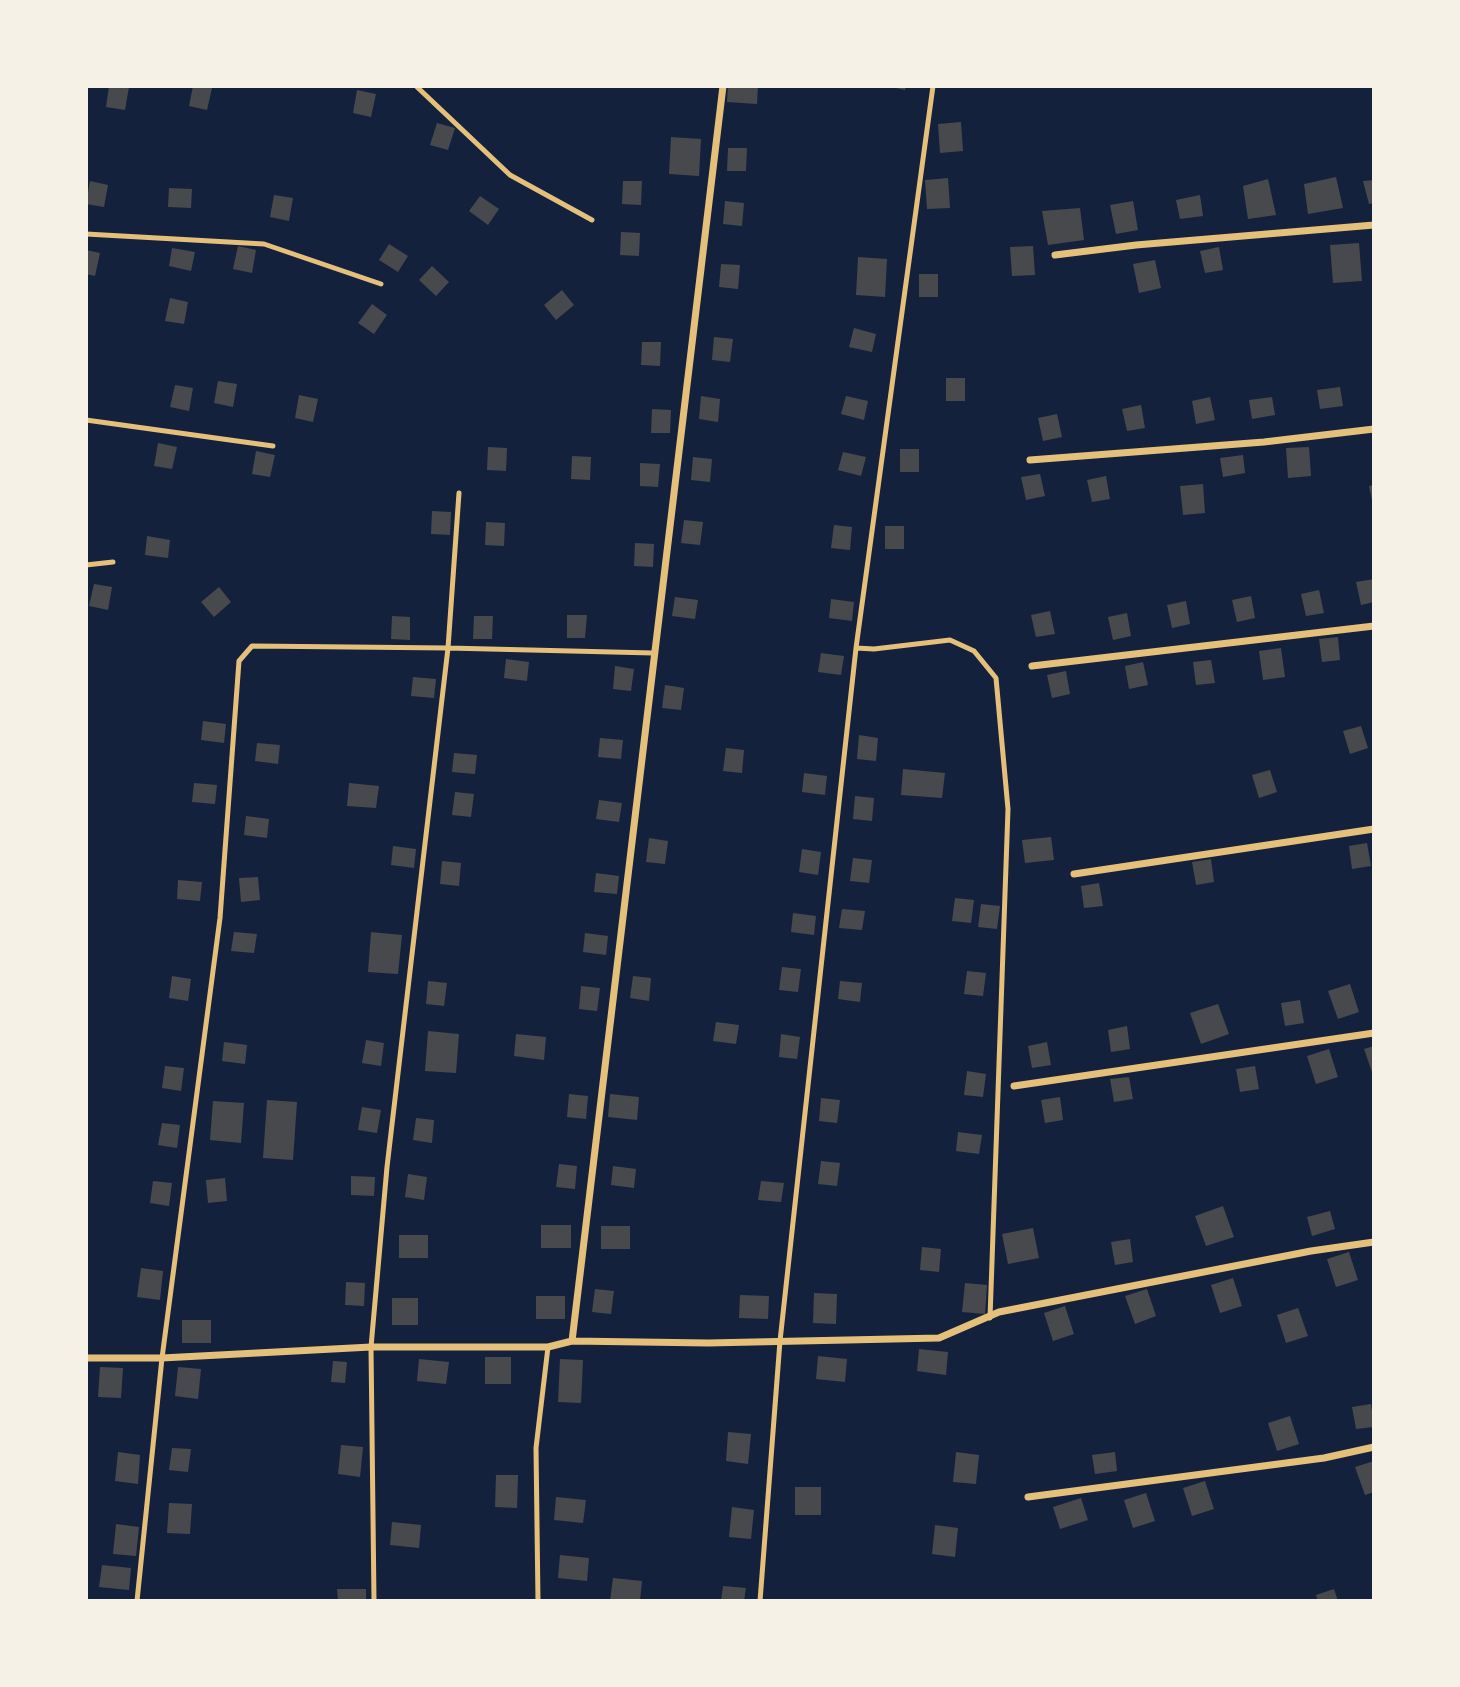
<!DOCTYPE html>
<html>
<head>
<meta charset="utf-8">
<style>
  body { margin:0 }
  #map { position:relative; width:1460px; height:1687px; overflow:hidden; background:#14213d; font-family:"Open Sans",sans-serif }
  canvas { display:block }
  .frame { position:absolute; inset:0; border:88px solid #f6f1e7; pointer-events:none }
</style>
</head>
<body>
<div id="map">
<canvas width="1460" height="1687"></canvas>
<div class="frame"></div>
</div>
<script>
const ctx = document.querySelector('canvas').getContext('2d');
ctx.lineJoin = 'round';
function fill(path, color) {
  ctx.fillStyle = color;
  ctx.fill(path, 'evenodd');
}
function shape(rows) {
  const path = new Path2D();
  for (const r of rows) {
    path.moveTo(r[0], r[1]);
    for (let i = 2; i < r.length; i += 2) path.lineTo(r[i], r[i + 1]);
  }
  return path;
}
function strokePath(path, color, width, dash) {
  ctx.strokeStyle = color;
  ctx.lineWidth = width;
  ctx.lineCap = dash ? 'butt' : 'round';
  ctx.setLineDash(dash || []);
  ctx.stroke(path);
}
fill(shape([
  [109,86,129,87,125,110,106,107],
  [193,86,212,88,207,110,189,106],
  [728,86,758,86,757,104,727,102],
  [887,86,906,86,905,90],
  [357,90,376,94,371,117,353,113],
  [961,122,963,151,940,153,938,124],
  [437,123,455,128,448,150,430,145],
  [671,137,701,139,699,176,669,174],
  [728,148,747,148,746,171,727,171],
  [1336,177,1343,208,1308,214,1304,184],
  [948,178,950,208,927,209,925,180],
  [1268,179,1276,215,1248,219,1243,186],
  [1374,180,1374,203,1369,204,1363,181],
  [90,181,108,185,104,207,86,204],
  [623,181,642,181,641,205,622,204],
  [169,188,192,189,191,208,168,207],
  [274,195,293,198,289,221,270,217],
  [1200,195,1203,216,1180,219,1176,200],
  [480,196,499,209,488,225,469,211],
  [725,201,744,203,742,226,723,224],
  [1133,201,1138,230,1116,234,1110,205],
  [1080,208,1084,240,1048,245,1042,211],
  [621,232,640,233,639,256,620,255],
  [1359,243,1362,281,1333,283,1330,245],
  [389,244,408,256,398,272,379,260],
  [238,246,256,250,252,273,233,269],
  [1033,246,1035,275,1012,276,1010,247],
  [1219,247,1223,270,1205,273,1200,251],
  [172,248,195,252,191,271,169,266],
  [86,250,100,253,95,276,86,274],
  [858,257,887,259,885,297,856,295],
  [1155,260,1161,288,1139,293,1133,264],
  [721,264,740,265,738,289,719,287],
  [432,266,449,282,436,296,419,280],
  [919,274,938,274,938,297,919,297],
  [562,290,574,305,556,320,544,305],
  [170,298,188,302,184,324,165,321],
  [372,304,387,315,374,334,358,323],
  [854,328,876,334,872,352,849,347],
  [714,337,733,339,730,362,712,360],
  [642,342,661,342,660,366,641,365],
  [946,378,965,378,965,401,946,401],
  [218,381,237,384,233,407,214,403],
  [175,385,193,388,189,411,170,407],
  [1340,387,1343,406,1320,409,1317,390],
  [299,395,318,399,313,422,295,418],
  [701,396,720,399,718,422,699,419],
  [846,396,868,401,864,420,841,414],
  [1210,397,1215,420,1196,424,1192,401],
  [1272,397,1275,415,1252,419,1249,400],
  [1141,405,1145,428,1127,431,1122,409],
  [652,409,671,410,670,433,651,433],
  [1057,414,1062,437,1043,441,1038,418],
  [158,443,177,447,172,469,154,466],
  [488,447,507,448,506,471,487,470],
  [1309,447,1311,476,1288,478,1286,448],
  [900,449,919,449,919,472,900,472],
  [256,451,275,455,270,477,252,474],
  [843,452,866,457,861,476,838,470],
  [1243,455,1245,473,1223,477,1220,458],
  [572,456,591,457,590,480,571,479],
  [693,457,712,459,710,482,691,480],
  [640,463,660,464,658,487,640,486],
  [1040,474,1045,496,1026,500,1021,477],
  [1106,476,1110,499,1092,502,1087,480],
  [1203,484,1205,513,1183,515,1180,486],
  [1374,485,1374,505,1373,505,1369,486],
  [432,511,451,512,450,535,431,534],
  [684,520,703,522,700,545,681,543],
  [486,522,505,523,504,546,485,545],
  [834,525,852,527,850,550,831,548],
  [885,526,904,526,904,549,885,549],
  [147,536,170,540,168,558,145,555],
  [635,543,654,544,653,567,634,566],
  [1374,579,1374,602,1361,605,1356,582],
  [94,584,112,587,108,610,89,606],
  [219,587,231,602,214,617,201,602],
  [1319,590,1324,613,1306,616,1301,594],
  [1251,596,1255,618,1237,622,1232,600],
  [675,597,698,600,695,619,672,616],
  [831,599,854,602,852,621,829,618],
  [1186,601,1190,624,1172,628,1167,605],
  [1050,611,1055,634,1036,637,1031,615],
  [1127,613,1131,636,1113,640,1108,617],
  [567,615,587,615,585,638,567,638],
  [392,616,410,617,410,640,391,639],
  [474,616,493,616,492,639,473,639],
  [1338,637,1340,660,1322,662,1319,639],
  [1281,648,1285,677,1263,680,1259,651],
  [821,653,844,656,841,675,818,672],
  [506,659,529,662,527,681,504,678],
  [1211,660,1215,683,1196,685,1193,662],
  [1143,662,1148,685,1129,689,1125,666],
  [615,666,634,669,631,691,613,689],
  [1066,671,1070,694,1052,698,1047,675],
  [413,677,436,679,434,698,411,696],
  [665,685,684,688,681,710,662,708],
  [203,721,226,724,224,743,201,740],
  [1361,726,1368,748,1350,754,1343,731],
  [859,735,878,738,876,761,857,759],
  [600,738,623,740,621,759,598,757],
  [257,743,280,745,278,764,255,761],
  [726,748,744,750,742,773,723,771],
  [454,753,477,755,475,774,452,772],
  [903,769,945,773,942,798,901,795],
  [1270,770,1277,792,1259,798,1252,775],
  [804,773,827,776,825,795,802,792],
  [194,783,217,785,215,804,192,802],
  [349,783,379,786,376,808,347,806],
  [455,792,474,794,471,817,452,815],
  [855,796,874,798,872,821,853,819],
  [599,800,622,803,619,822,596,819],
  [246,816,269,819,267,838,244,835],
  [1051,837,1054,860,1025,863,1022,840],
  [649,838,668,841,665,864,646,862],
  [1367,843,1371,866,1352,869,1349,846],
  [393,846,416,849,414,868,391,865],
  [802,849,821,852,818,875,799,872],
  [853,858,872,860,869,883,850,881],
  [1211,859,1214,882,1196,885,1192,862],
  [442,861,461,863,459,886,440,884],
  [596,873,619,876,617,894,594,892],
  [258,877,260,900,241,902,239,878],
  [178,880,202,882,200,901,177,899],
  [1099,883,1103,906,1084,908,1081,886],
  [955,898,974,900,971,923,952,921],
  [981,904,1000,906,997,929,978,927],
  [842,909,865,911,862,930,839,928],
  [793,913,816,916,814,935,791,932],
  [234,932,257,934,254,953,231,951],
  [371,932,402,935,398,974,368,972],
  [585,933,608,936,606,955,583,952],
  [782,967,801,969,798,992,779,990],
  [967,971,986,973,983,996,964,994],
  [172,976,191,979,188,1001,169,998],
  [633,976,651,978,649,1001,630,998],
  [428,981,447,983,444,1006,426,1004],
  [840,981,862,983,860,1002,838,999],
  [1350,984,1359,1012,1338,1019,1328,991],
  [581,986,600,988,597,1011,579,1009],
  [1300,1000,1304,1023,1285,1026,1281,1003],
  [1218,1004,1229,1034,1201,1044,1190,1013],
  [716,1022,739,1025,736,1044,713,1041],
  [1127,1026,1130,1049,1111,1052,1108,1030],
  [428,1031,459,1034,456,1073,425,1071],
  [516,1034,546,1037,544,1060,514,1056],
  [781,1034,800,1037,797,1059,779,1057],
  [366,1040,384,1043,381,1066,362,1063],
  [224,1042,247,1045,245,1064,222,1061],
  [1047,1042,1051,1065,1032,1068,1028,1046],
  [1374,1046,1374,1078,1364,1049],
  [1329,1049,1338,1077,1316,1084,1307,1056],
  [165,1066,184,1068,181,1091,162,1088],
  [1255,1066,1259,1089,1240,1092,1236,1069],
  [967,1071,986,1074,983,1097,964,1095],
  [1129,1077,1133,1099,1114,1102,1110,1079],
  [569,1094,588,1096,586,1119,567,1117],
  [610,1094,639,1097,637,1120,608,1117],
  [1060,1097,1063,1120,1045,1123,1041,1100],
  [821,1098,840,1100,837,1123,819,1121],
  [267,1100,297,1102,293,1160,263,1158],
  [213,1101,244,1103,241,1143,210,1140],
  [362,1107,381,1110,377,1133,358,1130],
  [416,1118,434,1120,432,1143,413,1140],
  [162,1123,180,1125,177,1148,158,1145],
  [958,1132,982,1135,979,1154,956,1151],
  [821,1161,840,1163,837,1186,818,1184],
  [559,1164,577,1166,575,1189,556,1187],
  [613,1166,636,1169,634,1188,611,1185],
  [408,1174,427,1177,424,1200,405,1197],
  [351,1176,375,1177,374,1196,351,1195],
  [225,1178,227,1201,208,1203,206,1180],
  [153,1181,172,1183,169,1206,150,1203],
  [761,1181,784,1183,781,1202,758,1200],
  [1223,1206,1234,1237,1206,1246,1195,1216],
  [1330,1211,1335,1229,1312,1236,1307,1217],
  [541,1225,571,1225,571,1248,541,1248],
  [601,1226,630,1226,630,1249,601,1249],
  [1033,1228,1039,1258,1008,1264,1002,1234],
  [399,1235,428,1235,428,1258,399,1258],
  [1130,1239,1133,1262,1115,1265,1111,1242],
  [922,1247,941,1249,939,1272,920,1270],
  [1349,1252,1358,1280,1336,1287,1327,1259],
  [141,1268,163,1271,160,1300,137,1297],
  [1233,1278,1242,1306,1220,1313,1211,1285],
  [346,1282,365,1283,364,1306,345,1305],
  [965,1283,987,1285,985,1314,962,1312],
  [595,1289,614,1291,611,1314,592,1312],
  [1147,1289,1156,1316,1135,1324,1125,1296],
  [814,1293,837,1294,836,1324,813,1323],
  [740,1295,769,1296,768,1319,739,1318],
  [536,1296,565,1296,565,1319,536,1319],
  [392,1298,418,1298,418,1325,392,1325],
  [1065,1306,1074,1334,1053,1341,1044,1313],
  [1298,1308,1308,1336,1286,1343,1277,1315],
  [182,1320,211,1320,211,1343,182,1343],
  [919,1349,948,1352,946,1375,917,1371],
  [818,1356,847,1359,845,1382,816,1379],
  [485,1357,511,1357,511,1384,485,1384],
  [419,1359,449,1362,446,1384,417,1381],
  [560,1359,583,1360,581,1403,558,1402],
  [333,1361,347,1362,345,1383,331,1382],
  [100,1367,123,1368,121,1398,98,1397],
  [178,1367,201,1369,198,1399,175,1396],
  [1371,1404,1374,1427,1356,1429,1352,1407],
  [1290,1416,1299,1444,1277,1451,1268,1423],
  [728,1432,751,1434,748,1464,726,1461],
  [341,1445,363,1447,360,1477,338,1474],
  [172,1448,191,1449,188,1472,169,1470],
  [118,1452,140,1455,138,1484,115,1481],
  [956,1452,979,1455,976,1484,953,1482],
  [1115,1452,1117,1471,1095,1474,1092,1455],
  [1374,1461,1374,1492,1365,1495,1355,1467],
  [496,1475,518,1475,517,1508,495,1507],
  [1205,1481,1214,1509,1192,1516,1183,1488],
  [795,1487,821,1487,821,1515,795,1515],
  [1146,1493,1155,1521,1133,1528,1124,1500],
  [556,1497,586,1500,583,1523,554,1520],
  [1081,1498,1088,1520,1060,1529,1053,1507],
  [169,1503,192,1504,190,1534,167,1533],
  [732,1507,754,1510,751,1539,729,1537],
  [392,1522,421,1525,419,1548,390,1545],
  [116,1524,139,1527,136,1556,113,1554],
  [935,1525,958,1528,955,1557,932,1554],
  [560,1555,589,1558,587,1581,558,1578],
  [102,1565,131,1568,129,1590,99,1587],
  [613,1578,642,1581,640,1601,610,1601],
  [723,1586,746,1588,744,1601,721,1601],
  [337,1589,366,1589,366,1601,338,1601],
  [1334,1589,1338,1601,1318,1601,1316,1595]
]), '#48494c');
strokePath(shape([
  [416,86,510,175,592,220],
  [86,234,264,244,381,284],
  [86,420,273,446],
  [86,565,113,562],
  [856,648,874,649,950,640,974,651,996,678,1008,809,990,1318],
  [137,1601,162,1358,220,918,239,661,252,646,448,648,459,493],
  [374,1601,371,1347,387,1167,448,648,653,653],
  [538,1601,536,1448,548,1347],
  [760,1601,780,1341,856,648,933,86]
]), '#e5c07b', 5);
strokePath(shape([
  [1055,255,1136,245,1374,225],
  [1030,460,1264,442,1374,429],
  [1032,666,1374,626],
  [1074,874,1374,829],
  [1014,1086,1374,1033],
  [572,1341,723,86],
  [86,1358,162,1358,371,1347,548,1347,572,1341,708,1343,939,1338,999,1312,1311,1251,1374,1242],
  [1028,1497,1324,1458,1374,1447]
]), '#e5c07b', 7);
</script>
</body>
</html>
